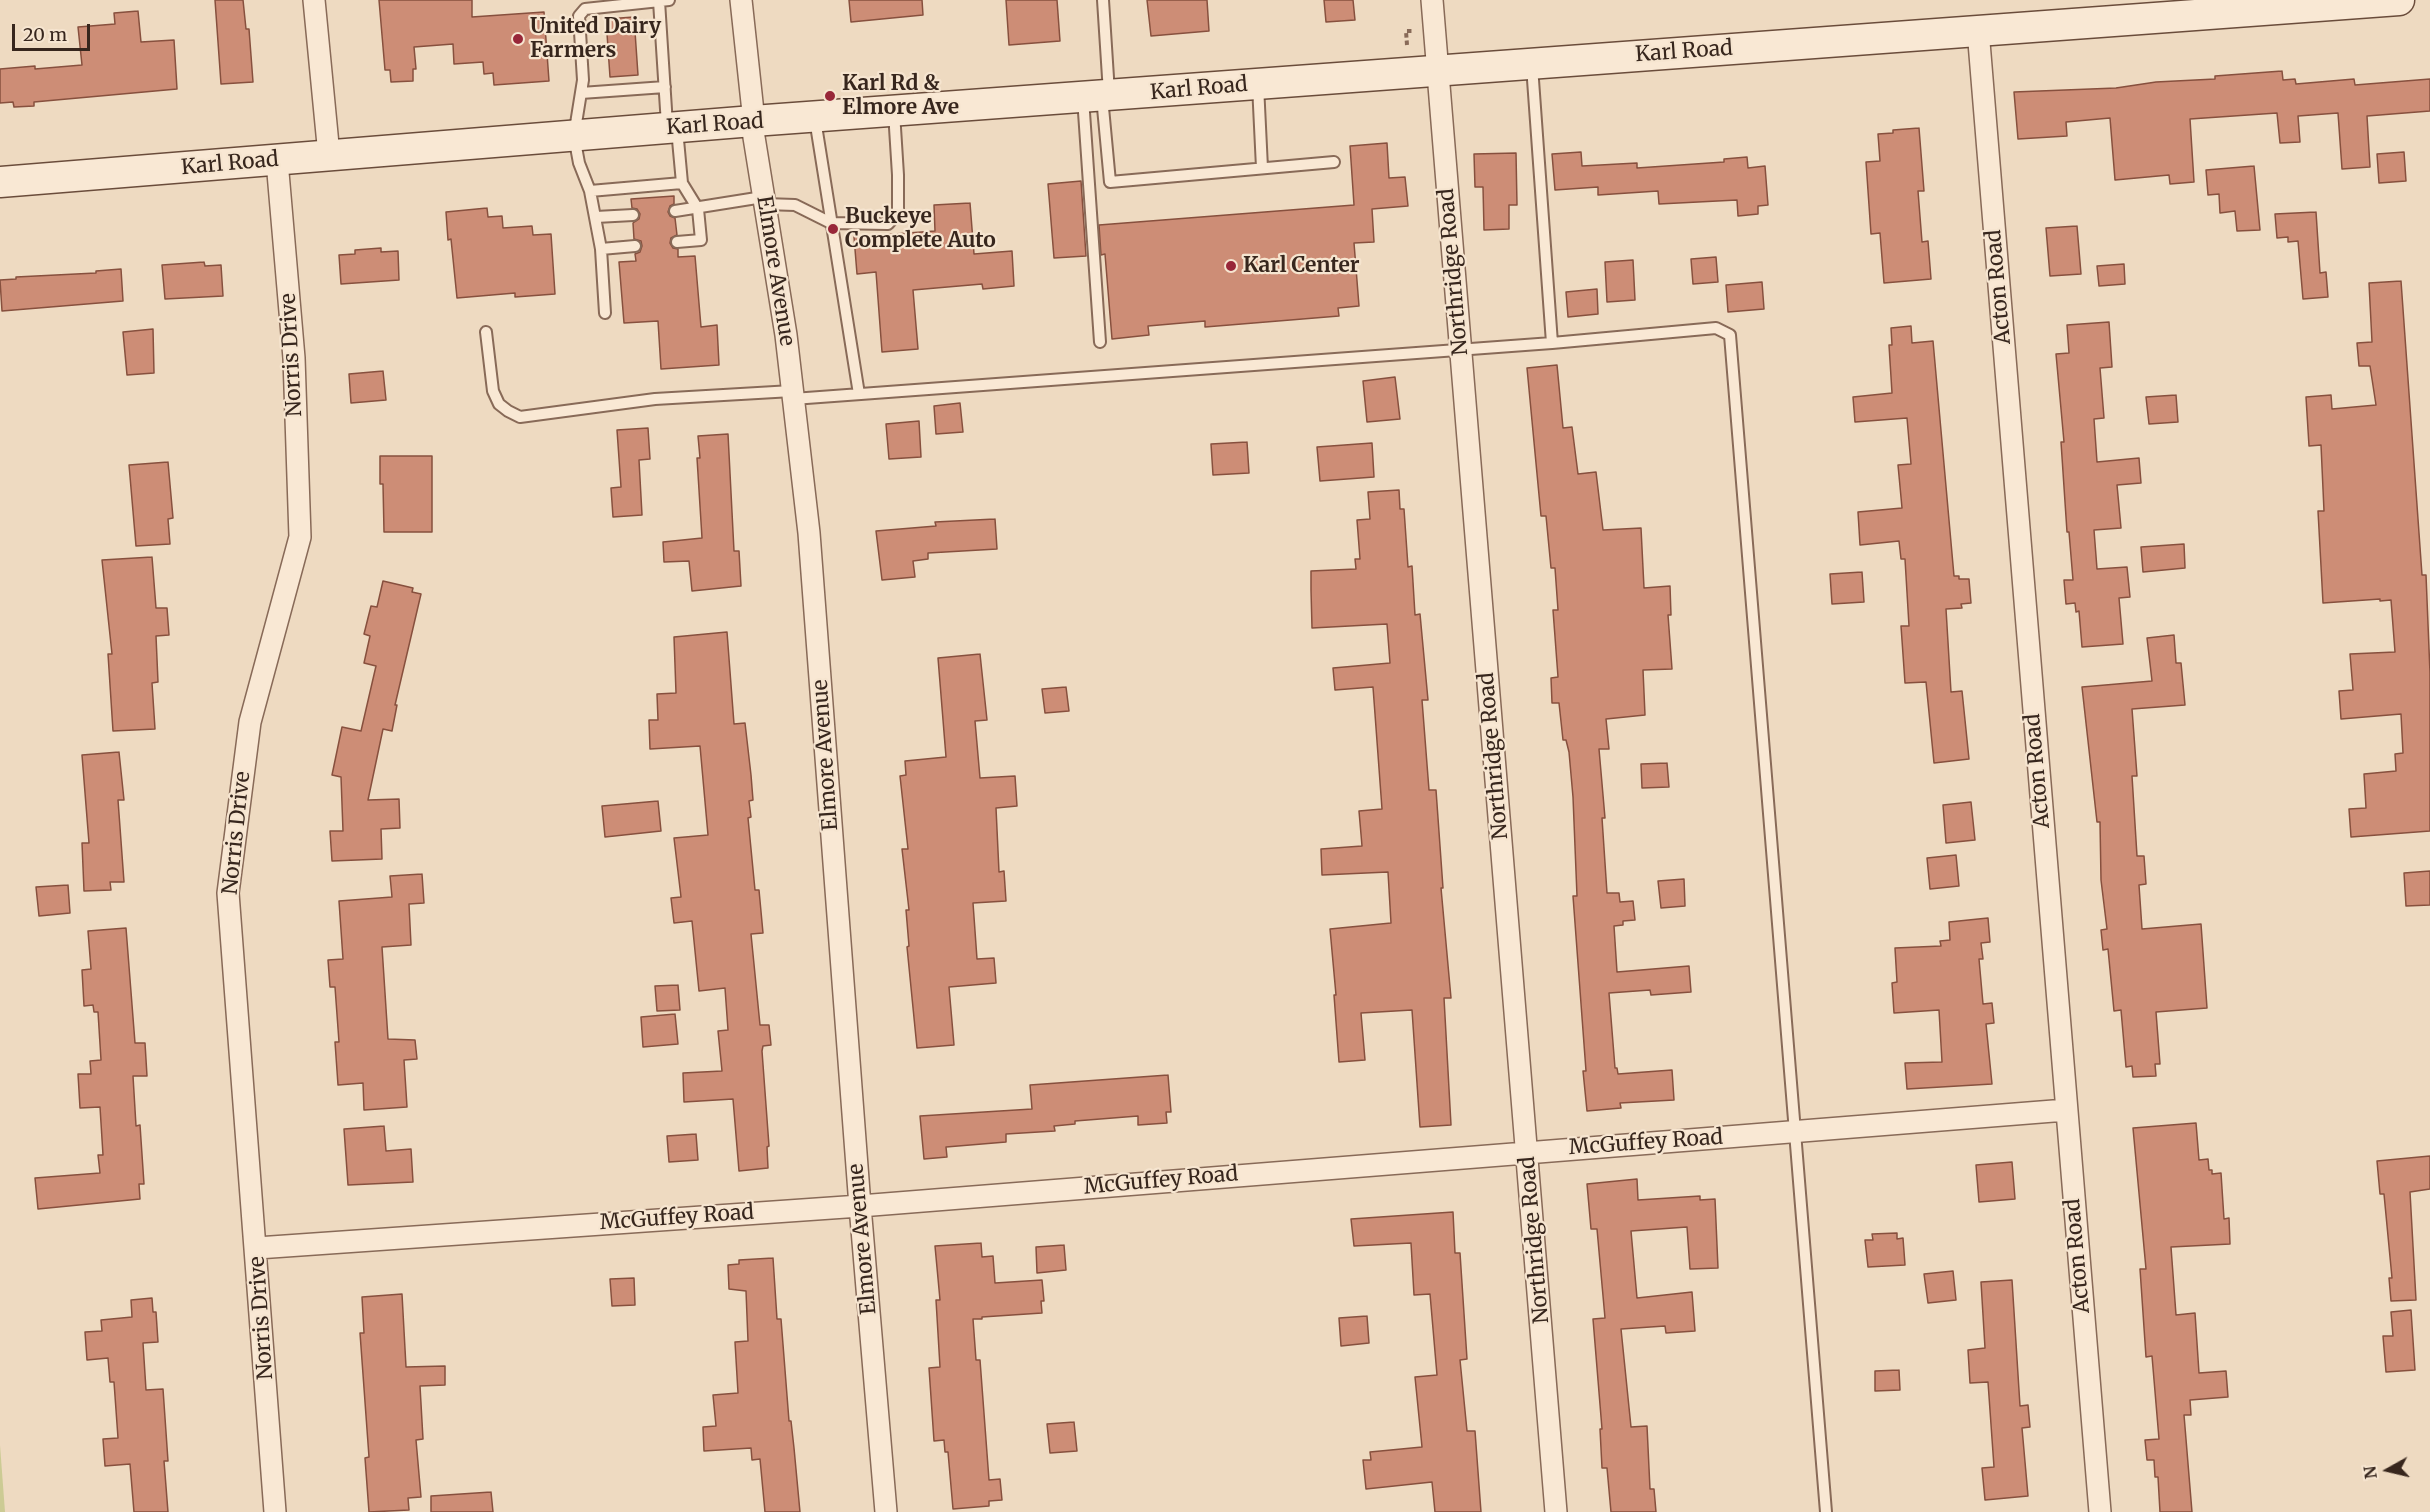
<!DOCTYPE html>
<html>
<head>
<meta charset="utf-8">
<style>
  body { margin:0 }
  #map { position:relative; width:2430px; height:1512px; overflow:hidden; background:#eedac1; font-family:Merriweather,serif }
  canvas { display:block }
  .north { position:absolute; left:2358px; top:1440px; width:60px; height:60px; -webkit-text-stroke:4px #f6e5d0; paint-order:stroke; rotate:262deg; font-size:16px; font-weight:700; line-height:24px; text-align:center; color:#37261d }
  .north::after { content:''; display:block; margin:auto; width:21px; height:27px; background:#37261d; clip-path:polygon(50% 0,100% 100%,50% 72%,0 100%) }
  .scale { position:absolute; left:12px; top:24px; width:78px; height:27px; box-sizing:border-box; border:3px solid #37261d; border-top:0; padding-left:8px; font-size:18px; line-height:21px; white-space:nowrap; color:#37261d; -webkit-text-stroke:4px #f6e5d0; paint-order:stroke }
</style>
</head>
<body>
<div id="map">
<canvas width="2430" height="1512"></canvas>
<div class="north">N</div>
<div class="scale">20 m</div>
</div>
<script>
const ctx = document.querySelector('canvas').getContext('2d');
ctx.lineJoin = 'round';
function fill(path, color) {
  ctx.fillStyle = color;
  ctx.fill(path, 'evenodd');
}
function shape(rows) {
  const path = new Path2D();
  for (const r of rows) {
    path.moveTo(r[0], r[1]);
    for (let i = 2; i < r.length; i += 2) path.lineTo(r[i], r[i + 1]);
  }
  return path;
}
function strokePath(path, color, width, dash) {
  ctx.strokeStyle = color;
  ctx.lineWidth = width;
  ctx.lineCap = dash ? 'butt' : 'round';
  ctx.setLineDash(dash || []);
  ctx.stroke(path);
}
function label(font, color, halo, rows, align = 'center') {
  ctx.font = font + ' Merriweather,serif';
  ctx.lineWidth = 4.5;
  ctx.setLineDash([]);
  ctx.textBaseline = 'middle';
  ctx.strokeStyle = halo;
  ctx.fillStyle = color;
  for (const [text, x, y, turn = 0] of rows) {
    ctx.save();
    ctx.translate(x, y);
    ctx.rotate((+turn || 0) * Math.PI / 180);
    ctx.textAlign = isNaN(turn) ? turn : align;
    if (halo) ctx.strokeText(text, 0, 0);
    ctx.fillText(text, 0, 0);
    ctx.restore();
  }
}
fill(shape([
  [0,1445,5,1512,0,1512]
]), '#cccb94');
const building = shape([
  [215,0,243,0,246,29,249,29,253,82,221,84,215,0],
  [379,0,472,0,472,17,544,12,549,81,494,85,493,73,484,74,483,62,454,64,453,44,414,47,416,69,413,69,413,81,391,82,390,70,385,70,379,0],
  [849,0,922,0,923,15,851,22,849,0],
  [1006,0,1057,0,1060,41,1009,45,1006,0],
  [1147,0,1207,0,1209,31,1151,36,1147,0],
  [1324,0,1353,0,1355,20,1326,22,1324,0],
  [138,11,141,42,174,40,177,89,34,102,34,106,14,107,13,102,0,103,0,69,35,66,35,69,82,65,78,27,115,24,114,13,138,11],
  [634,17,638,75,610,77,606,19,634,17],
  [2282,71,2283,80,2295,79,2296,84,2354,79,2355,85,2430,79,2430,111,2367,116,2370,167,2342,169,2338,113,2298,116,2300,142,2280,143,2277,113,2190,119,2194,182,2170,184,2169,175,2115,180,2110,118,2066,122,2067,136,2018,139,2014,92,2116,88,2156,82,2215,79,2215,76,2282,71],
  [1919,128,1924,191,1918,191,1922,242,1928,241,1931,279,1884,283,1880,233,1871,234,1866,162,1880,161,1878,134,1893,133,1893,130,1919,128],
  [1387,143,1389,178,1405,177,1408,206,1372,209,1374,242,1354,243,1359,306,1338,308,1339,316,1205,327,1205,321,1148,326,1149,335,1112,339,1105,254,1101,255,1099,225,1354,205,1350,146,1387,143],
  [1581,152,1582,166,1637,163,1637,168,1724,162,1724,159,1747,157,1748,168,1765,166,1768,205,1758,206,1758,214,1738,216,1737,200,1659,204,1658,191,1598,195,1598,187,1555,190,1552,154,1581,152],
  [2404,152,2406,181,2379,183,2377,154,2404,152],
  [1516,153,1517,205,1509,205,1509,229,1484,230,1483,187,1475,187,1474,154,1516,153],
  [2254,166,2260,230,2237,231,2235,211,2220,213,2219,194,2208,195,2206,170,2254,166],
  [1081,181,1086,256,1054,258,1048,184,1081,181],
  [674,196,674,204,670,206,668,212,670,216,675,218,677,235,671,238,670,243,673,248,678,249,678,257,695,256,701,327,717,325,719,365,661,369,658,321,624,323,619,262,636,261,635,254,640,252,642,246,641,241,634,239,633,223,639,219,640,214,637,209,632,208,631,199,674,196],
  [970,203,974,254,1012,251,1014,286,983,289,982,284,913,290,918,349,882,352,876,272,857,274,854,237,935,231,934,205,970,203],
  [487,208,488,217,502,216,503,228,532,226,533,235,551,234,555,294,515,297,515,293,457,298,451,239,448,240,446,212,487,208],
  [2316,212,2320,273,2326,272,2328,297,2303,299,2298,241,2288,242,2288,237,2277,238,2275,214,2316,212],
  [2077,226,2081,274,2050,276,2046,228,2077,226],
  [381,248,381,252,398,251,399,280,341,284,339,255,355,254,355,250,381,248],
  [1716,257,1718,282,1693,284,1691,259,1716,257],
  [1633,260,1635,300,1607,302,1605,262,1633,260],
  [204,262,205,266,221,265,223,296,165,299,162,265,204,262],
  [2124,264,2125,284,2099,286,2097,266,2124,264],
  [121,269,123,301,2,311,0,280,16,279,16,277,96,273,96,271,121,269],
  [2401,281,2422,575,2426,575,2430,673,2430,831,2351,837,2349,809,2366,808,2364,774,2396,771,2395,754,2403,753,2401,714,2341,719,2339,691,2353,690,2350,654,2395,652,2391,600,2380,601,2380,599,2323,603,2318,511,2324,511,2321,445,2309,446,2306,397,2331,395,2332,409,2376,405,2370,366,2359,366,2357,343,2372,342,2369,283,2401,281],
  [1762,282,1764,309,1728,312,1726,285,1762,282],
  [1597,289,1598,314,1568,317,1566,292,1597,289],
  [2109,322,2112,367,2100,368,2104,418,2094,419,2097,462,2139,458,2141,483,2117,485,2121,528,2094,530,2097,569,2127,567,2130,597,2119,598,2123,644,2082,647,2079,611,2076,612,2075,603,2066,604,2064,580,2073,580,2069,532,2067,532,2061,442,2064,442,2056,354,2069,353,2067,325,2109,322],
  [1911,326,1912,343,1933,341,1954,576,1959,576,1959,579,1969,579,1971,603,1961,604,1962,608,1946,609,1951,692,1962,691,1969,759,1934,763,1926,682,1905,683,1901,626,1909,626,1905,559,1901,559,1899,541,1860,545,1858,512,1902,508,1898,465,1911,464,1907,418,1855,422,1853,397,1892,393,1889,345,1892,345,1891,328,1911,326],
  [153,329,154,373,127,375,123,332,153,329],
  [1557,365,1563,428,1572,427,1578,474,1596,472,1603,530,1641,528,1644,588,1670,586,1671,615,1668,615,1672,669,1643,670,1645,715,1606,719,1609,749,1599,749,1605,818,1602,818,1607,893,1619,893,1620,902,1633,901,1635,920,1623,921,1623,925,1614,926,1617,972,1689,966,1691,992,1651,995,1650,990,1609,993,1615,1068,1617,1068,1618,1074,1672,1070,1674,1100,1620,1103,1621,1108,1587,1111,1583,1071,1586,1071,1573,896,1577,896,1573,797,1569,752,1566,740,1563,740,1559,703,1552,703,1551,678,1558,677,1553,610,1558,610,1555,568,1551,568,1546,516,1541,516,1527,368,1557,365],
  [383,371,386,400,351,403,349,374,383,371],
  [1395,377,1400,419,1367,422,1363,381,1395,377],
  [2176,395,2178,422,2149,424,2146,397,2176,395],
  [960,403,963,432,936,434,934,406,960,403],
  [919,421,921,457,889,459,886,424,919,421],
  [648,428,650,459,639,460,642,515,613,517,611,488,621,487,617,430,648,428],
  [728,434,734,551,739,551,741,586,692,591,689,561,664,562,663,542,702,538,697,458,700,458,698,436,728,434],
  [1247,442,1249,473,1213,475,1211,444,1247,442],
  [1372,443,1374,477,1320,481,1317,447,1372,443],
  [380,456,432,456,432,532,384,532,383,484,380,484,380,456],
  [168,462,173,518,168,519,170,544,136,546,129,465,168,462],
  [1399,490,1400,509,1404,509,1408,567,1412,566,1415,615,1420,614,1428,700,1422,700,1429,790,1436,790,1443,888,1441,888,1451,998,1444,998,1451,1125,1420,1127,1412,1010,1361,1013,1365,1060,1339,1062,1334,995,1336,995,1330,929,1391,923,1388,872,1322,875,1321,849,1362,846,1359,811,1382,809,1373,687,1335,690,1333,668,1390,663,1387,624,1312,628,1311,590,1311,571,1356,569,1355,559,1360,559,1357,520,1370,519,1368,492,1399,490],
  [995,519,997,549,928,553,928,559,913,561,915,577,882,580,876,531,936,526,935,522,995,519],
  [2184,544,2185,568,2143,572,2141,547,2184,544],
  [152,557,156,608,167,608,169,635,156,636,158,682,152,683,155,729,113,731,108,654,112,654,102,560,152,557],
  [1862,572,1864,602,1832,604,1830,574,1862,572],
  [383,581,413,588,412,592,421,594,395,705,397,705,392,731,383,729,368,800,399,799,400,828,381,829,382,859,332,861,330,831,343,831,341,777,332,775,342,727,361,731,376,666,364,663,370,636,364,634,371,606,377,607,383,581],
  [727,632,734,724,745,723,751,775,753,800,749,801,751,817,748,818,755,890,759,890,763,933,751,934,760,1025,769,1025,771,1045,763,1046,762,1051,769,1146,767,1147,768,1168,739,1171,733,1099,684,1102,683,1073,722,1071,718,1031,728,1030,725,988,699,991,692,921,674,923,671,898,681,897,674,838,708,835,700,746,650,749,649,720,658,720,657,694,676,693,674,637,727,632],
  [2174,635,2176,663,2181,663,2185,705,2132,709,2137,776,2132,776,2137,856,2144,856,2146,884,2139,885,2142,929,2201,924,2207,1008,2156,1012,2160,1064,2155,1064,2156,1076,2133,1077,2132,1066,2126,1067,2121,1010,2114,1011,2108,949,2103,950,2101,930,2107,929,2101,880,2100,822,2097,822,2082,687,2152,681,2147,638,2174,635],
  [980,654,987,720,975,721,980,778,1015,776,1017,806,996,808,999,872,1004,871,1006,901,973,903,977,959,994,958,996,983,949,987,954,1045,917,1048,907,947,909,946,906,910,909,910,902,849,908,849,900,776,906,775,905,761,946,757,938,658,980,654],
  [1066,687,1069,711,1045,713,1042,689,1066,687],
  [119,752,124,800,118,800,124,882,110,882,111,890,84,891,82,843,89,843,82,755,119,752],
  [1667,763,1669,787,1642,788,1641,764,1667,763],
  [658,801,661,831,605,837,602,806,658,801],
  [1971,802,1975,840,1946,843,1943,805,1971,802],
  [1956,855,1959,886,1930,889,1927,858,1956,855],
  [2430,871,2430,905,2406,906,2404,873,2430,871],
  [422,874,424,903,409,904,411,945,382,947,388,1039,415,1040,417,1059,404,1060,407,1107,364,1110,363,1083,338,1085,335,1042,339,1042,335,987,330,987,328,960,343,959,339,901,392,897,390,876,422,874],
  [1684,879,1685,906,1661,908,1658,881,1684,879],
  [68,885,70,913,39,916,36,887,68,885],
  [1988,918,1990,942,1981,943,1983,959,1979,959,1983,1004,1992,1003,1994,1023,1986,1024,1992,1084,1907,1089,1905,1063,1942,1062,1939,1010,1894,1013,1892,983,1897,982,1895,948,1941,946,1940,941,1950,940,1949,922,1988,918],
  [126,928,135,1043,145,1043,147,1076,133,1076,136,1126,140,1125,144,1184,139,1184,140,1199,38,1209,35,1178,100,1173,98,1155,103,1155,100,1107,80,1108,78,1074,91,1074,90,1061,101,1060,98,1012,94,1012,93,1005,84,1006,82,970,91,969,88,931,126,928],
  [678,985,680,1010,657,1011,655,986,678,985],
  [675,1014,678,1044,643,1047,641,1017,675,1014],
  [1168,1075,1171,1112,1166,1112,1167,1123,1138,1125,1138,1116,1075,1121,1075,1124,1054,1126,1055,1131,1006,1134,1006,1142,946,1147,947,1157,924,1159,920,1116,1032,1109,1030,1085,1168,1075],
  [2196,1123,2199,1160,2208,1159,2209,1170,2212,1170,2212,1174,2221,1173,2224,1219,2229,1218,2230,1244,2171,1247,2176,1315,2195,1313,2199,1373,2226,1371,2228,1397,2190,1400,2191,1415,2184,1415,2192,1512,2160,1512,2158,1477,2155,1477,2154,1460,2147,1460,2145,1440,2159,1439,2152,1356,2146,1357,2140,1269,2146,1269,2133,1128,2196,1123],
  [384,1126,386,1151,411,1149,413,1182,348,1185,344,1129,384,1126],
  [696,1134,698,1160,669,1162,667,1136,696,1134],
  [2430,1156,2430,1189,2410,1192,2416,1300,2391,1301,2389,1278,2392,1278,2384,1194,2380,1194,2377,1161,2430,1156],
  [2012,1162,2015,1199,1979,1202,1976,1165,2012,1162],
  [1637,1179,1638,1200,1700,1196,1700,1200,1715,1199,1718,1268,1690,1269,1687,1227,1631,1231,1637,1298,1692,1292,1695,1331,1666,1333,1665,1326,1621,1329,1631,1427,1647,1426,1650,1489,1654,1489,1656,1512,1611,1512,1607,1468,1602,1468,1600,1429,1602,1429,1593,1319,1605,1318,1597,1229,1591,1229,1587,1184,1637,1179],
  [1453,1212,1455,1253,1460,1253,1467,1359,1460,1360,1467,1431,1475,1431,1481,1512,1435,1512,1432,1482,1366,1489,1363,1460,1371,1460,1370,1452,1422,1447,1415,1377,1437,1375,1430,1294,1414,1295,1411,1243,1354,1246,1351,1219,1453,1212],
  [1897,1233,1897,1239,1903,1238,1905,1265,1868,1267,1865,1240,1873,1240,1872,1234,1897,1233],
  [981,1243,982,1257,993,1256,995,1283,1042,1280,1044,1301,1041,1301,1042,1313,982,1317,982,1319,973,1319,976,1360,980,1360,989,1480,1000,1479,1002,1500,989,1501,989,1506,953,1509,948,1452,945,1452,944,1440,934,1441,929,1368,940,1367,936,1300,940,1300,935,1246,981,1243],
  [1064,1245,1066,1270,1037,1273,1036,1247,1064,1245],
  [773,1258,777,1319,781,1319,789,1421,791,1421,794,1448,800,1512,765,1512,760,1459,752,1460,751,1448,704,1451,703,1427,716,1426,713,1395,738,1393,735,1342,748,1341,746,1291,729,1289,728,1265,739,1264,739,1260,773,1258],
  [1953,1271,1956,1300,1928,1303,1924,1274,1953,1271],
  [634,1278,635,1305,612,1306,610,1279,634,1278],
  [2012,1280,2020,1406,2028,1405,2030,1427,2022,1428,2028,1496,1985,1500,1982,1468,1994,1467,1988,1382,1970,1383,1968,1350,1985,1348,1981,1282,2012,1280],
  [402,1294,406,1367,445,1366,445,1385,420,1386,423,1439,416,1440,421,1497,408,1498,409,1510,369,1512,365,1458,369,1457,360,1333,364,1333,362,1297,402,1294],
  [152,1298,153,1312,156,1312,158,1342,143,1343,146,1390,163,1389,168,1461,164,1461,168,1512,134,1512,130,1464,105,1466,103,1439,118,1438,114,1382,110,1382,108,1358,87,1360,85,1332,102,1331,101,1320,132,1317,131,1300,152,1298],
  [2411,1310,2415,1370,2386,1372,2383,1336,2393,1336,2391,1312,2411,1310],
  [1367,1316,1369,1343,1341,1346,1339,1318,1367,1316],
  [1899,1370,1900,1390,1875,1391,1875,1371,1899,1370],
  [1074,1422,1077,1451,1050,1453,1047,1424,1074,1422],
  [491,1492,493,1512,431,1512,431,1496,491,1492]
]);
fill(building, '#cd8d76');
strokePath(building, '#87503e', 1.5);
const service = shape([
  [1103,0,1109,93],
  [659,1,667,125],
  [1258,85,1262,168],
  [581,93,665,87],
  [1102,97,1110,182,1334,162],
  [1083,98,1100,342],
  [815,119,859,394],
  [677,129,682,183],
  [590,191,682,183,698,209,701,240,677,242],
  [765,204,795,205,831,223,888,224,898,213,898,175,894,112],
  [675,211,763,197],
  [596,217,633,215],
  [635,246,601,249,590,191,579,163,574,136,583,80,579,16,585,9,669,0],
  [601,249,605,313],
  [486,332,493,391,499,404,508,411,520,417,655,399,792,391],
  [1552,343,1716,328,1730,335,1826,1512],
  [793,399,1552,343,1532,66]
]);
const minor = shape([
  [314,0,329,155],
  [741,0,753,112,753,131,786,335,809,533,860,1206,886,1512],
  [1432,0,1556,1512],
  [1978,30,2100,1512],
  [257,1248,860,1206,2066,1110],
  [275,1512,228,893,250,722,300,537,294,358,277,161]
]);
const secondary = shape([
  [0,182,753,121,2399,0]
]);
strokePath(service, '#886a58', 14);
strokePath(minor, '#886a58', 24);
strokePath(secondary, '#6a4c3b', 33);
strokePath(shape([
  [1407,45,1406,31,1412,31]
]), '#886a58', 4, [4.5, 3]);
strokePath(service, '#f9e8d4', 10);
strokePath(minor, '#f9e8d4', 21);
strokePath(secondary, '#f9e8d4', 30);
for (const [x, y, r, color] of [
  [518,39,6,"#982739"],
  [830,96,6,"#982739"],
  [833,229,6,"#982739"],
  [1231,266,6,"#982739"]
]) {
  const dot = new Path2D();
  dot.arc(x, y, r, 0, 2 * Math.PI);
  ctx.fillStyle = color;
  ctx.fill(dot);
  strokePath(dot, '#f6e5d0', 2);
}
label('bold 21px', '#37261d', '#f6e5d0', [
  ["United Dairy",530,27],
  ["Farmers",530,51],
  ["Karl Rd &",842,84],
  ["Elmore Ave",842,108],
  ["Buckeye",845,217],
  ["Complete Auto",845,241],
  ["Karl Center",1243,266]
], 'left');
label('21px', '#37261d', '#f6e5d0', [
  ["Karl Road",1684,52,-4],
  ["Karl Road",1199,89,-5],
  ["Karl Road",715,125,-4],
  ["Karl Road",230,164,-5],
  ["Elmore Avenue",775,271,81],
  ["Northridge Road",1454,272,-95],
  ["Acton Road",1999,287,-95],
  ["Norris Drive",292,355,-93],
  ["Elmore Avenue",826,755,-94],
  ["Northridge Road",1494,756,-95],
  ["Acton Road",2038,771,-95],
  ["Norris Drive",237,833,-84],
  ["McGuffey Road",1646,1143,-4],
  ["McGuffey Road",1161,1181,-5],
  ["McGuffey Road",677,1218,-4],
  ["Elmore Avenue",863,1239,-95],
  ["Northridge Road",1535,1240,-95],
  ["Acton Road",2078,1256,-95],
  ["Norris Drive",262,1318,-94]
]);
</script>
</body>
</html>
